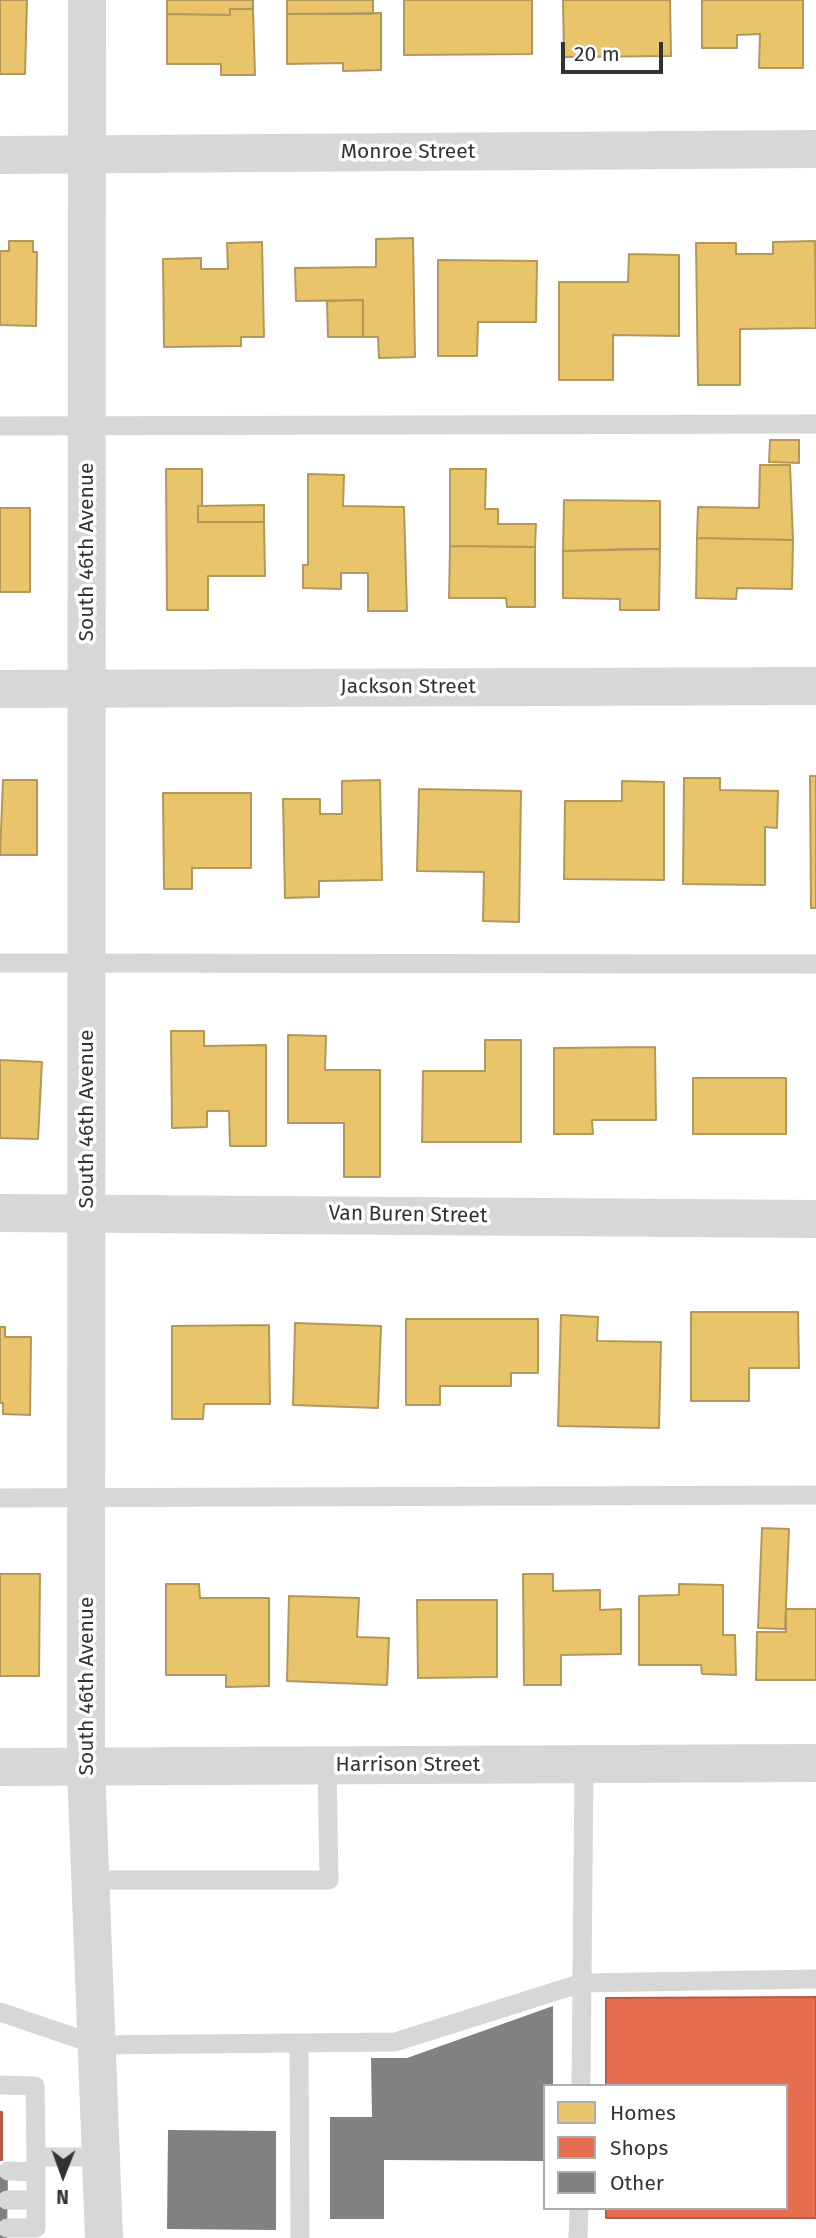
<!DOCTYPE html>
<html>
<head>
<meta charset="utf-8">
<style>
  body { margin:0 }
  #map { position:relative; width:816px; height:2238px; overflow:hidden; background:#fff; font-family:"Fira Sans",sans-serif }
  canvas { display:block }
  .legend { position:absolute; left:543px; top:2084px; width:245px; height:126px; box-sizing:border-box; background:#fff; border:2px solid #adadad; margin:0; padding:9px 12px; list-style:none; font-size:21px; color:#333 }
  .legend li { display:flex; align-items:center; gap:14px; height:35px }
  .legend b { width:35px; border:2px solid #adadad }
  .north { position:absolute; left:28px; top:2140px; width:70px; height:70px; -webkit-text-stroke:5px #fff; paint-order:stroke; rotate:181deg; font-size:19px; font-weight:700; line-height:28px; text-align:center; color:#333 }
  .north::after { content:''; display:block; margin:auto; width:24px; height:32px; background:#333; clip-path:polygon(50% 0,100% 100%,50% 72%,0 100%) }
  .scale { position:absolute; left:561px; top:42px; width:102px; height:32px; box-sizing:border-box; border:4px solid #333; border-top:0; padding-left:9px; font-size:21px; line-height:24px; white-space:nowrap; color:#333; -webkit-text-stroke:5px #fff; paint-order:stroke }
</style>
</head>
<body>
<div id="map">
<canvas width="816" height="2238"></canvas>
<ul class="legend">
<li><b style="height:19px;background:#e9c46a"></b>Homes</li>
<li><b style="height:19px;background:#e76f51"></b>Shops</li>
<li><b style="height:19px;background:#818181"></b>Other</li>
</ul>
<div class="north">N</div>
<div class="scale">20 m</div>
</div>
<script>
const ctx = document.querySelector('canvas').getContext('2d');
ctx.lineJoin = 'round';
function fill(path, color) {
  ctx.fillStyle = color;
  ctx.fill(path, 'evenodd');
}
function shape(rows) {
  const path = new Path2D();
  for (const r of rows) {
    path.moveTo(r[0], r[1]);
    for (let i = 2; i < r.length; i += 2) path.lineTo(r[i], r[i + 1]);
  }
  return path;
}
function strokePath(path, color, width, dash) {
  ctx.strokeStyle = color;
  ctx.lineWidth = width;
  ctx.lineCap = dash ? 'butt' : 'round';
  ctx.setLineDash(dash || []);
  ctx.stroke(path);
}
function label(font, color, halo, rows, align = 'center') {
  ctx.font = font + ' "Fira Sans",sans-serif';
  ctx.lineWidth = 7;
  ctx.setLineDash([]);
  ctx.textBaseline = 'middle';
  ctx.strokeStyle = halo;
  ctx.fillStyle = color;
  for (const [text, x, y, turn = 0] of rows) {
    ctx.save();
    ctx.translate(x, y);
    ctx.rotate((+turn || 0) * Math.PI / 180);
    ctx.textAlign = isNaN(turn) ? turn : align;
    if (halo) ctx.strokeText(text, 0, 0);
    ctx.fillText(text, 0, 0);
    ctx.restore();
  }
}
const homes = shape([
  [0,0,27,0,25,74,0,74,0,0],
  [167,0,253,0,253,9,230,9,230,15,167,14,167,0],
  [287,0,373,0,373,14,287,14,287,0],
  [404,0,532,0,532,54,404,55,404,0],
  [563,0,670,0,671,56,564,57,563,0],
  [702,0,803,0,803,68,759,68,760,34,737,35,737,48,702,48,702,0],
  [230,9,253,9,255,75,221,75,221,64,167,64,167,14,230,15,230,9],
  [381,13,381,70,343,71,343,63,287,64,287,14,381,13],
  [413,238,415,357,379,358,378,337,363,337,363,300,296,301,295,268,376,267,376,239,413,238],
  [9,241,33,241,33,252,37,252,36,326,0,325,0,251,9,251,9,241],
  [815,241,816,328,740,329,740,385,698,385,696,243,736,243,736,254,773,254,773,242,815,241],
  [262,242,264,337,241,337,241,346,164,347,163,259,201,258,201,269,228,269,227,243,262,242],
  [629,254,679,255,679,336,613,335,613,380,559,380,559,282,628,282,629,254],
  [438,260,537,261,536,322,478,322,477,356,438,356,438,260],
  [363,300,363,337,328,337,327,301,363,300],
  [770,440,799,440,799,463,769,462,770,440],
  [760,465,790,465,793,540,697,538,698,507,759,508,760,465],
  [166,469,202,469,202,506,198,506,198,522,264,522,265,576,208,576,208,610,167,610,166,469],
  [450,469,486,469,485,509,498,509,498,524,536,524,535,547,450,546,450,469],
  [308,474,344,475,343,506,404,507,407,611,368,611,368,573,341,573,341,589,303,588,303,565,308,565,308,474],
  [564,500,660,501,660,549,563,551,564,500],
  [264,505,264,522,198,522,198,506,264,505],
  [0,508,30,508,30,592,0,592,0,508],
  [697,538,793,540,792,589,737,588,736,599,696,598,697,538],
  [450,546,535,547,535,607,507,607,506,598,449,598,450,546],
  [631,549,660,549,659,610,620,610,620,599,563,598,563,551,631,549],
  [810,776,816,776,816,908,811,908,810,776],
  [684,778,720,778,720,790,778,791,777,828,765,827,765,885,683,884,684,778],
  [3,780,37,780,37,855,0,855,3,780],
  [380,780,382,880,319,881,319,897,285,898,283,799,320,799,320,814,342,814,342,781,380,780],
  [622,781,664,782,664,880,564,879,565,801,622,801,622,781],
  [419,789,521,791,519,922,483,921,484,872,417,871,419,789],
  [163,793,251,793,251,868,192,868,192,889,164,889,163,793],
  [171,1031,204,1031,204,1046,266,1045,266,1146,230,1146,229,1111,207,1111,207,1127,172,1128,171,1031],
  [288,1035,326,1036,325,1070,380,1070,380,1177,344,1177,344,1123,288,1123,288,1035],
  [485,1040,521,1040,521,1142,422,1142,423,1071,485,1071,485,1040],
  [655,1047,656,1120,592,1120,593,1134,554,1134,554,1048,655,1047],
  [0,1060,42,1062,38,1139,0,1138,0,1060],
  [693,1078,786,1078,786,1134,693,1134,693,1078],
  [691,1312,798,1312,799,1368,749,1368,749,1401,691,1401,691,1312],
  [561,1315,598,1317,597,1341,661,1342,659,1428,558,1426,561,1315],
  [406,1319,538,1319,538,1373,511,1373,511,1386,440,1386,440,1405,406,1405,406,1319],
  [295,1323,381,1326,378,1408,293,1405,295,1323],
  [269,1325,270,1404,204,1404,203,1419,172,1419,172,1326,269,1325],
  [0,1327,5,1327,5,1337,31,1337,30,1415,3,1414,3,1403,0,1403,0,1327],
  [762,1528,789,1529,785,1629,758,1628,762,1528],
  [0,1574,40,1574,39,1676,0,1676,0,1574],
  [523,1574,553,1574,553,1591,600,1590,600,1610,621,1609,621,1654,561,1655,561,1685,524,1685,523,1574],
  [166,1584,199,1584,200,1598,269,1598,269,1686,226,1687,226,1675,166,1675,166,1584],
  [679,1584,723,1585,723,1635,735,1635,736,1675,702,1674,701,1665,639,1665,639,1596,679,1595,679,1584],
  [289,1596,359,1598,357,1637,389,1638,387,1685,287,1681,289,1596],
  [417,1600,497,1600,497,1677,418,1678,417,1600],
  [786,1609,816,1609,816,1680,756,1680,757,1632,786,1632,786,1609]
]);
fill(homes, '#e9c46a');
strokePath(homes, '#b2985a', 2);
const shops = shape([
  [816,1997,816,2218,606,2218,606,2208,786,2208,786,2086,606,2086,606,1998,816,1997],
  [0,2112,2,2112,2,2160,0,2160,0,2112]
]);
fill(shops, '#e76f51');
strokePath(shops, '#b15d48', 2);
fill(shape([
  [553,2006,553,2086,545,2086,545,2161,384,2160,384,2219,330,2219,330,2117,372,2117,371,2058,407,2058],
  [168,2130,276,2131,276,2230,167,2229],
  [0,2171,8,2171,7,2238,0,2238]
]), '#818181');
strokePath(shape([
  [0,426,816,424],
  [0,963,816,964],
  [0,1498,816,1495],
  [91,1880,329,1880,327,1765],
  [0,2012,97,2045,395,2042,582,1983,816,1979],
  [299,2043,300,2238],
  [0,2085,35,2086,36,2157,101,2157],
  [581,2086,584,1764],
  [8,2171,36,2172],
  [7,2200,36,2200],
  [7,2228,36,2228,36,2157],
  [578,2238,579,2208]
]), '#d7d7d7', 19);
strokePath(shape([
  [0,155,816,149],
  [0,689,816,686],
  [0,1213,816,1219],
  [0,1767,816,1763]
]), '#d7d7d7', 38);
strokePath(shape([
  [87,0,86,1767,104,2238]
]), '#d7d7d7', 38);
label('21px', '#333', '#fff', [
  ["Monroe Street",408,152],
  ["South 46th Avenue",87,552,-90],
  ["Jackson Street",408,687],
  ["South 46th Avenue",87,1119,-90],
  ["Van Buren Street",408,1215,1],
  ["South 46th Avenue",87,1686,-90],
  ["Harrison Street",408,1765]
]);
</script>
</body>
</html>
